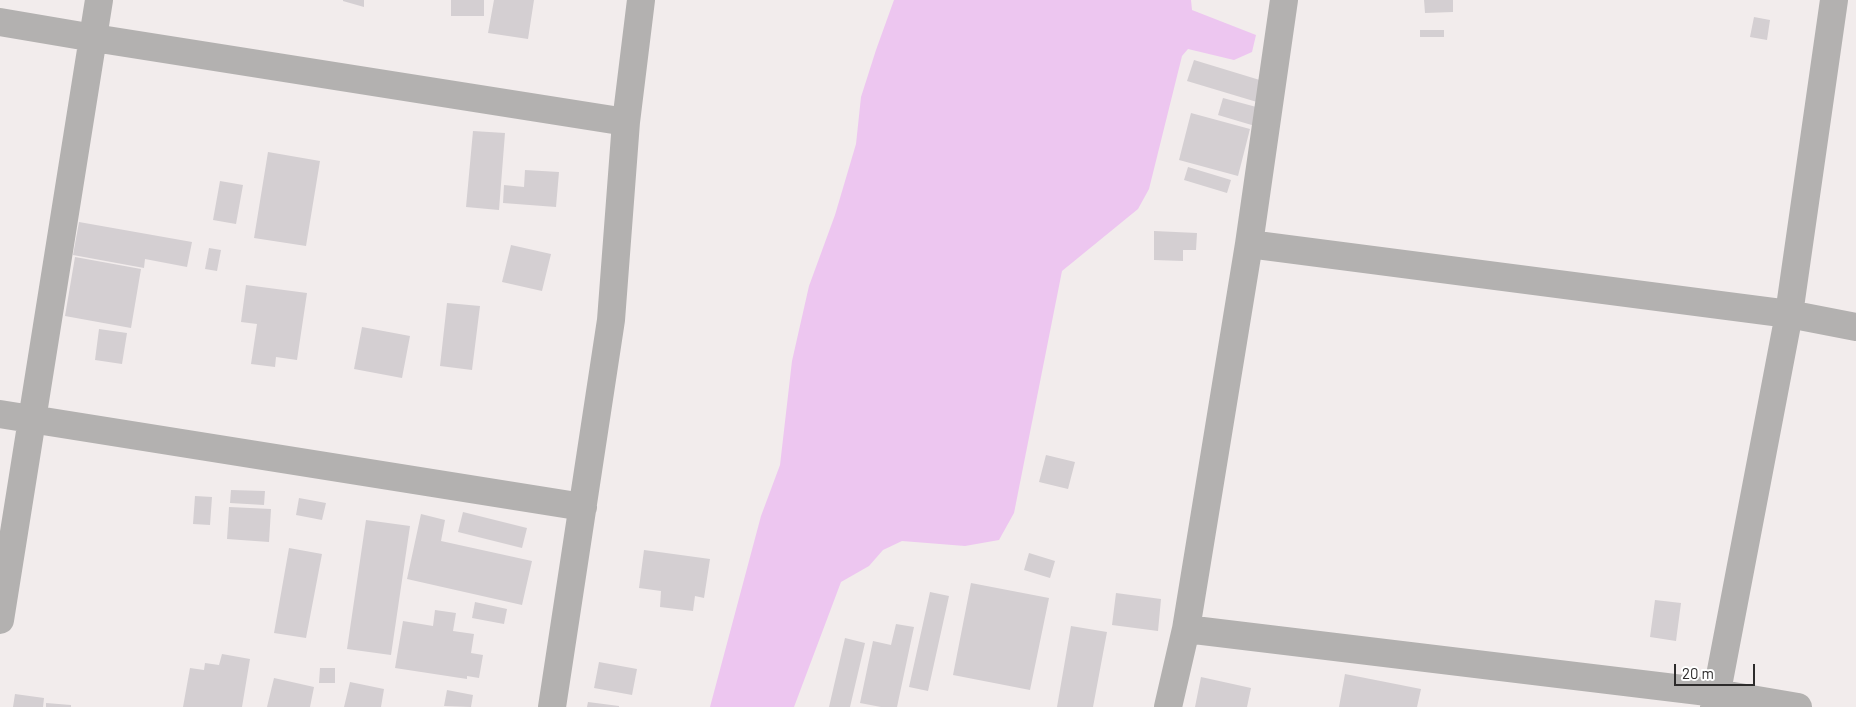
<!DOCTYPE html>
<html>
<head>
<meta charset="utf-8">
<style>
  body { margin:0 }
  #map { position:relative; width:1856px; height:707px; overflow:hidden; background:#f2ecec; font-family:Barlow,sans-serif }
  canvas { display:block }
  .scale { position:absolute; left:1674px; top:664px; width:81px; height:22px; box-sizing:border-box; border:2px solid #2d2b2b; border-top:0; padding-left:6px; font-size:15px; line-height:18px; white-space:nowrap; color:#2d2b2b; -webkit-text-stroke:4px #fff; paint-order:stroke }
</style>
</head>
<body>
<div id="map">
<canvas width="1856" height="707"></canvas>
<div class="scale">20 m</div>
</div>
<script>
const ctx = document.querySelector('canvas').getContext('2d');
ctx.lineJoin = 'round';
function fill(path, color) {
  ctx.fillStyle = color;
  ctx.fill(path, 'evenodd');
}
function shape(rows) {
  const path = new Path2D();
  for (const r of rows) {
    path.moveTo(r[0], r[1]);
    for (let i = 2; i < r.length; i += 2) path.lineTo(r[i], r[i + 1]);
  }
  return path;
}
function strokePath(path, color, width, dash) {
  ctx.strokeStyle = color;
  ctx.lineWidth = width;
  ctx.lineCap = dash ? 'butt' : 'round';
  ctx.setLineDash(dash || []);
  ctx.stroke(path);
}
fill(shape([
  [894,0,1191,0,1192,10,1256,35,1252,52,1234,60,1188,49,1182,56,1149,189,1138,209,1062,271,1014,513,999,540,965,546,902,541,883,550,869,566,841,582,794,707,710,707,761,516,780,465,792,361,809,286,835,215,856,144,861,97,876,50]
]), '#edc6f0');
fill(shape([
  [343,0,364,0,364,7,343,1],
  [451,0,484,0,484,16,451,16],
  [494,0,534,0,528,39,488,33],
  [1424,0,1453,0,1453,12,1425,13],
  [1754,17,1770,20,1767,40,1750,37],
  [1420,30,1444,30,1444,37,1420,37],
  [1194,60,1263,81,1257,102,1187,81],
  [1223,98,1260,108,1255,126,1218,115],
  [1191,113,1250,129,1238,176,1179,160],
  [473,131,505,133,499,210,466,207],
  [268,152,320,161,306,246,254,238],
  [1188,167,1231,180,1227,193,1184,180],
  [525,170,559,172,556,207,503,203,504,185,524,187],
  [220,181,243,185,236,224,213,220],
  [79,222,192,242,187,267,145,259,144,268,73,255],
  [1154,231,1197,233,1196,250,1183,250,1183,261,1154,260],
  [511,245,551,254,542,291,502,282],
  [209,248,221,250,217,271,205,269],
  [75,257,141,269,131,328,65,316],
  [246,285,307,293,297,360,276,357,275,367,251,364,257,324,241,322],
  [447,303,480,306,472,370,440,366],
  [362,327,410,336,402,378,354,369],
  [99,329,127,333,122,364,95,360],
  [1046,455,1075,462,1068,489,1039,482],
  [231,490,265,491,264,505,230,503],
  [195,496,212,497,210,525,193,524],
  [299,498,326,503,322,520,296,515],
  [229,507,271,509,269,542,227,539],
  [463,512,527,528,522,548,458,532],
  [421,514,445,520,441,541,532,561,522,605,407,579],
  [366,520,410,526,391,655,347,649],
  [289,548,322,554,306,638,274,633],
  [644,550,710,559,704,598,695,596,693,611,660,607,661,591,639,588],
  [1029,553,1055,561,1050,578,1024,570],
  [971,583,1049,598,1030,690,953,675],
  [930,592,949,596,928,691,909,687],
  [1116,593,1161,599,1158,631,1112,625],
  [1655,600,1681,603,1676,641,1650,637],
  [475,602,507,609,504,624,472,618],
  [435,610,456,613,453,631,474,634,471,653,483,655,479,678,467,676,467,679,395,668,403,621,433,626],
  [896,624,914,627,897,707,881,707,860,703,873,641,891,645],
  [1071,626,1107,632,1093,707,1057,707],
  [845,638,865,643,850,707,829,707],
  [222,654,250,659,242,707,183,707,190,668,204,670,205,663,219,665],
  [599,662,637,669,632,695,594,688],
  [320,668,335,668,335,683,319,683],
  [1345,674,1421,689,1417,707,1339,707],
  [1201,677,1251,688,1247,707,1195,707],
  [274,678,314,687,310,707,267,707],
  [350,682,384,689,381,707,344,707],
  [447,690,473,695,471,707,444,706],
  [15,694,44,698,43,707,13,707],
  [588,702,619,706,619,707,587,707],
  [46,703,71,705,71,707,46,707]
]), '#d4cfd2');
strokePath(shape([
  [0,22,94,38,626,122],
  [1249,244,1789,314,1856,327],
  [0,414,583,507],
  [0,620,99,0],
  [1186,629,1716,693,1798,707],
  [552,707,611,320,626,122,641,0],
  [1168,707,1186,629,1249,244,1284,0],
  [1714,707,1789,314,1834,0]
]), '#b3b1b0', 28);
</script>
</body>
</html>
